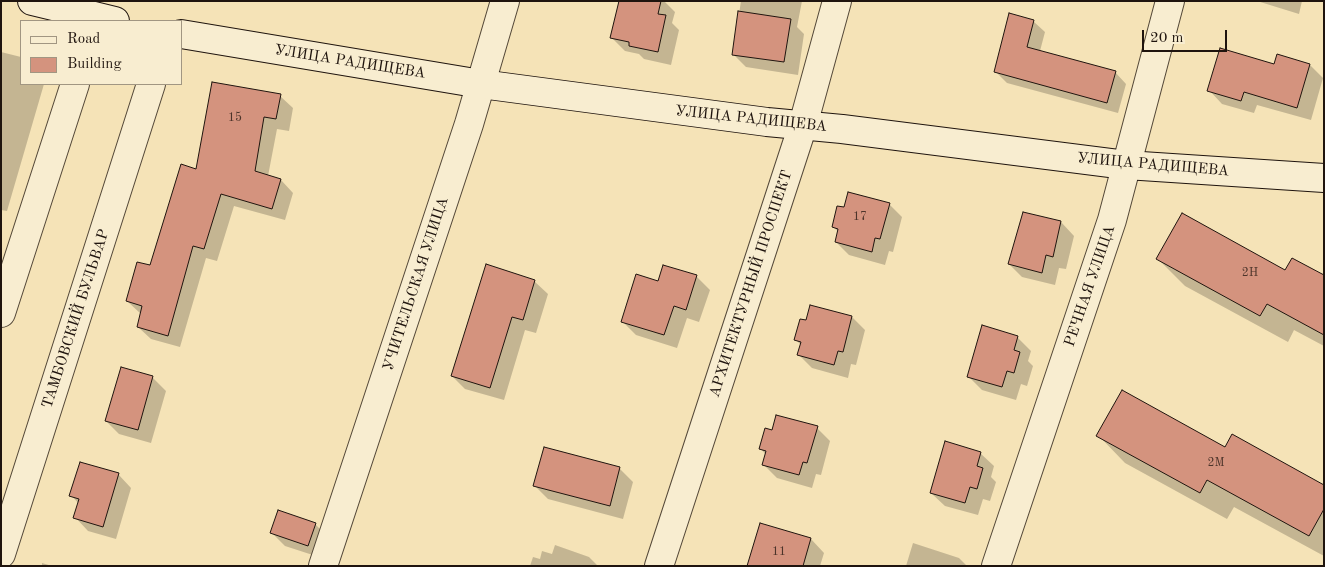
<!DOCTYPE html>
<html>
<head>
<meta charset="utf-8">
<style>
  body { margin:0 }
  #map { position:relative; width:1325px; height:567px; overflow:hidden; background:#f5e3b7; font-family:"Old Standard TT",serif }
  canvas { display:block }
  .frame { position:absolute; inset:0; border:2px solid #1f140e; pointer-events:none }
  .legend { position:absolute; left:20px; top:20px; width:162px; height:65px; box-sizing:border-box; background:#f8edd0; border:1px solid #a19682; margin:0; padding:6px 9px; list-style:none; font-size:15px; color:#1f140e }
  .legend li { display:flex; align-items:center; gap:10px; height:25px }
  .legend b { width:25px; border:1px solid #a19682 }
  .scale { position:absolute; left:1142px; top:30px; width:85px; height:22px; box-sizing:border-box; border:2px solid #1f140e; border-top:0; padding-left:6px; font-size:15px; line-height:18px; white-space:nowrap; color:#1f140e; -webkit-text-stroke:4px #f8edd0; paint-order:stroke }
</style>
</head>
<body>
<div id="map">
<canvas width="1325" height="567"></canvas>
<div class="frame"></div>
<ul class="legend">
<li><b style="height:6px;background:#f8edd0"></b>Road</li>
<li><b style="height:14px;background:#d4937e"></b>Building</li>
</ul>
<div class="scale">20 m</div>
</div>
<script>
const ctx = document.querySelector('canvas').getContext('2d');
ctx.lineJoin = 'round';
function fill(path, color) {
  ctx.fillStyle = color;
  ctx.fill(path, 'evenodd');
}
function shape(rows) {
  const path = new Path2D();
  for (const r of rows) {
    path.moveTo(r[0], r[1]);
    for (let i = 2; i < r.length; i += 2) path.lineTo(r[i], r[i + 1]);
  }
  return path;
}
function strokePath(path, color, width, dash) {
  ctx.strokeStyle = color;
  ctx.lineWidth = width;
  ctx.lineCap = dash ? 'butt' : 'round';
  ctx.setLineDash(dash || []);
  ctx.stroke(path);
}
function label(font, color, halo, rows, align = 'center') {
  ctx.font = font + ' "Old Standard TT",serif';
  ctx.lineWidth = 4.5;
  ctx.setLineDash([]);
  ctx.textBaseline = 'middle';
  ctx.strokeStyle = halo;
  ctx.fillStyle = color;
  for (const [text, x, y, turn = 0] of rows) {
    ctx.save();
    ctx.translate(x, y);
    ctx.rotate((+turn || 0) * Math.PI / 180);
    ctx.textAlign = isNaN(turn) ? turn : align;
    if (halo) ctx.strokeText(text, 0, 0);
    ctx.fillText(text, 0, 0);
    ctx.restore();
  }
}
fill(shape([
  [620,1,664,1,675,12,672,23,679,30,671,65,644,59,639,54,625,51,612,38],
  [741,1,802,1,797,27,804,34,798,75,746,67,733,54],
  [1257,1,1302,1,1299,14],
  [1033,21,1045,32,1040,51,1115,72,1126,84,1118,113,1007,83,996,72],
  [1,52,21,57,21,84,44,84,7,211,1,210],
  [1278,56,1310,65,1323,78,1311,120,1257,105,1254,113,1222,104,1209,90,1275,66],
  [280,96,293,108,289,131,277,129,268,176,281,180,293,193,285,220,234,206,217,261,206,258,180,347,151,339,138,327,141,314,127,301,151,267,197,170],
  [889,204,902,217,893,252,889,251,885,265,849,255,836,242,839,232,833,227,844,209],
  [1023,213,1061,222,1074,236,1066,269,1059,268,1055,285,1022,277,1009,264],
  [1158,259,1324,276,1324,346,1294,330,1288,342,1185,286],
  [696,276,710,290,699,322,687,318,677,348,636,335,622,321,659,282],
  [534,281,548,294,536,333,525,330,504,400,465,389,452,376],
  [852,317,865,330,856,365,851,364,848,378,812,368,799,355,801,345,796,340,807,322],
  [1017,337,1031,351,1028,361,1033,366,1027,386,1021,384,1016,400,982,390,968,376],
  [122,369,153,378,166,391,151,443,119,434,106,421],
  [817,428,830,441,821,475,816,474,812,488,777,478,764,465,766,455,761,449,772,432],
  [1098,435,1225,448,1324,486,1324,556,1234,507,1227,519,1125,463],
  [544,449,620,469,633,482,623,519,548,499,535,486],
  [980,453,994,466,991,477,996,482,990,501,983,499,978,515,945,506,931,493],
  [118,474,131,488,116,539,88,531,75,517,79,504,71,495],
  [315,524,328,537,322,558,285,546,271,532],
  [811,539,824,553,820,566,748,566],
  [913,543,959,558,967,566,906,566],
  [555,545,589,557,598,566,530,566,533,557,540,559,542,551,552,554],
  [42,563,52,566,42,566]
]), '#0003');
const building = shape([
  [619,1,661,1,658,14,666,15,658,52,629,46,629,42,610,38,619,1],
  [738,11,791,19,784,62,732,55,738,11],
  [1009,13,1034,20,1027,47,1116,71,1107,103,994,72,1009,13],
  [1220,48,1274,64,1277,54,1310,64,1297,108,1244,92,1241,101,1207,91,1220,48],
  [212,82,281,94,276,119,264,117,255,171,281,179,272,209,221,194,204,249,193,246,168,336,137,327,142,306,126,301,137,262,150,265,181,164,196,169,212,82],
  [848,192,890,203,880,239,875,238,872,252,835,242,838,229,832,227,837,206,844,207,848,192],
  [1023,212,1061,221,1053,257,1046,255,1042,273,1008,264,1023,212],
  [1182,213,1285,270,1292,258,1324,275,1324,335,1267,304,1260,316,1156,259,1182,213],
  [486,264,535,280,523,320,512,317,490,388,451,376,486,264],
  [663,265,697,275,686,310,674,306,664,335,621,322,636,274,658,281,663,265],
  [810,305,852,316,843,352,838,351,834,365,797,355,801,342,794,340,800,319,806,320,810,305],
  [982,325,1018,336,1014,350,1020,352,1014,373,1007,371,1002,387,967,377,982,325],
  [121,367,153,376,138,430,105,421,121,367],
  [1122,390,1225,447,1232,434,1324,485,1324,509,1309,536,1207,480,1200,493,1096,436,1122,390],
  [776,415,818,426,807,463,803,462,799,475,762,465,766,451,759,449,765,428,772,430,776,415],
  [945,441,981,452,977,466,983,468,977,489,970,487,965,503,930,493,945,441],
  [544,447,620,467,610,506,533,486,544,447],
  [80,462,119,473,103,527,73,518,79,499,69,496,80,462],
  [278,510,316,523,308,546,270,533,278,510],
  [760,523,811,538,803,566,747,566,760,523]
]);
fill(building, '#d4937e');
strokePath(building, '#1f140e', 1);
const street = shape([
  [1,313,75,84],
  [1,554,151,84],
  [323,566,469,124,505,1],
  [659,566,803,125,837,1],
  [996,566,1112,220,1170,1]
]);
const secondary = shape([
  [32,1,115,21],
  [181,34,481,84,767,122,842,129,1126,165,1324,178]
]);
strokePath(street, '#544838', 30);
strokePath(secondary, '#1f140e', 30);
strokePath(street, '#f8edd0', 28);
strokePath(secondary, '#f8edd0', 28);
label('12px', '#4c342a', null, [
  ["15",235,118],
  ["17",860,217],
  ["2Н",1250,273],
  ["2М",1216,463],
  ["11",779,552]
]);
label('15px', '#1f140e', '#f8edd0', [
  ["УЛИЦА РАДИЩЕВА",350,62,9],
  ["УЛИЦА РАДИЩЕВА",751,119,6],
  ["УЛИЦА РАДИЩЕВА",1153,165,5],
  ["УЧИТЕЛЬСКАЯ УЛИЦА",416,284,-72],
  ["АРХИТЕКТУРНЫЙ ПРОСПЕКТ",751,284,-72],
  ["РЕЧНАЯ УЛИЦА",1090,286,-71],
  ["ТАМБОВСКИЙ БУЛЬВАР",76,319,-72]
]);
</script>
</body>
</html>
